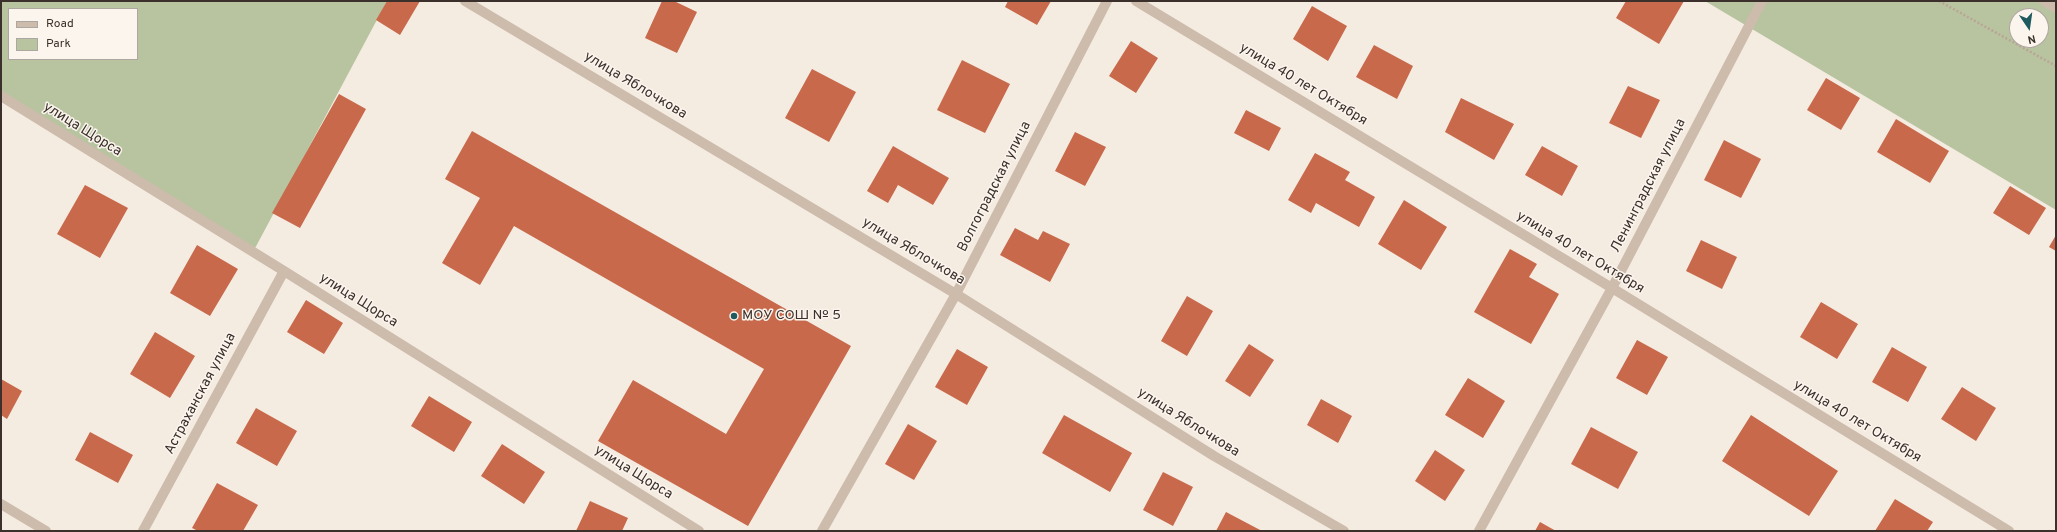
<!DOCTYPE html>
<html>
<head>
<meta charset="utf-8">
<style>
  body { margin:0 }
  #map { position:relative; width:2057px; height:532px; overflow:hidden; background:#f4ebe1; font-family:Overpass,sans-serif }
  canvas { display:block }
  .frame { position:absolute; inset:0; border:2px solid #3b302b; pointer-events:none }
  .legend { position:absolute; left:8px; top:8px; width:130px; height:52px; box-sizing:border-box; background:#fbf5ee; border:1px solid #aea6a0; margin:0; padding:5px 7px; list-style:none; font-size:12px; color:#3b302b }
  .legend li { display:flex; align-items:center; gap:8px; height:20px }
  .legend b { width:20px; border:1px solid #aea6a0 }
  .north { position:absolute; left:2009px; top:8px; width:40px; height:40px; box-sizing:border-box; background:#fbf5ee; border:1px solid #aea6a0; border-radius:50%; rotate:167deg; font-size:11px; font-weight:700; line-height:16px; text-align:center; color:#3b302b }
  .north::after { content:''; display:block; margin:auto; width:14px; height:18px; background:#1f5a5e; clip-path:polygon(50% 0,100% 100%,50% 72%,0 100%) }
</style>
</head>
<body>
<div id="map">
<canvas width="2057" height="532"></canvas>
<div class="frame"></div>
<ul class="legend">
<li><b style="height:5px;background:#cdbbac"></b>Road</li>
<li><b style="height:11px;background:#b8c4a0"></b>Park</li>
</ul>
<div class="north">N</div>
</div>
<script>
const ctx = document.querySelector('canvas').getContext('2d');
ctx.lineJoin = 'round';
function fill(path, color) {
  ctx.fillStyle = color;
  ctx.fill(path, 'evenodd');
}
function shape(rows) {
  const path = new Path2D();
  for (const r of rows) {
    path.moveTo(r[0], r[1]);
    for (let i = 2; i < r.length; i += 2) path.lineTo(r[i], r[i + 1]);
  }
  return path;
}
function strokePath(path, color, width, dash) {
  ctx.strokeStyle = color;
  ctx.lineWidth = width;
  ctx.lineCap = dash ? 'butt' : 'round';
  ctx.setLineDash(dash || []);
  ctx.stroke(path);
}
function label(font, color, halo, rows, align = 'center') {
  ctx.font = font + ' Overpass,sans-serif';
  ctx.lineWidth = 3;
  ctx.setLineDash([]);
  ctx.textBaseline = 'middle';
  ctx.strokeStyle = halo;
  ctx.fillStyle = color;
  for (const [text, x, y, turn = 0] of rows) {
    ctx.save();
    ctx.translate(x, y);
    ctx.rotate((+turn || 0) * Math.PI / 180);
    ctx.textAlign = isNaN(turn) ? turn : align;
    if (halo) ctx.strokeText(text, 0, 0);
    ctx.fillText(text, 0, 0);
    ctx.restore();
  }
}
fill(shape([
  [1,1,387,1,253,252,1,96],
  [9,9,137,9,137,59,9,59],
  [1705,1,2044,1,2056,8,2056,210],
  [2017,16,2041,16,2041,40,2017,40]
]), '#b8c4a0');
fill(shape([
  [387,1,420,1,400,35,376,20],
  [662,1,674,1,697,12,677,53,645,38],
  [1008,1,1051,1,1037,25,1005,7],
  [1626,1,1684,1,1659,44,1616,18],
  [1312,6,1347,26,1328,61,1293,39],
  [1131,41,1158,58,1136,93,1109,76],
  [1374,45,1413,66,1397,99,1356,77],
  [962,60,1010,84,985,133,937,110],
  [812,69,856,92,829,142,785,118],
  [1826,78,1860,98,1841,130,1807,110],
  [1628,86,1660,100,1641,138,1609,123],
  [339,94,366,109,300,228,272,213],
  [1461,98,1514,124,1494,160,1445,132],
  [1246,110,1281,128,1269,151,1234,133],
  [1896,119,1949,151,1930,183,1877,152],
  [472,131,851,346,748,526,598,441,633,380,726,434,764,369,514,226,480,285,442,263,480,198,445,179],
  [1075,132,1106,147,1085,186,1055,171],
  [1724,140,1761,159,1741,198,1704,180],
  [893,146,949,178,933,205,898,185,888,203,867,191],
  [1542,146,1578,166,1562,196,1525,175],
  [1315,153,1350,172,1345,180,1375,197,1359,227,1316,203,1311,213,1288,200],
  [85,185,128,208,100,258,57,234],
  [2010,186,2046,208,2029,235,1993,213],
  [1404,200,1447,227,1421,270,1378,244],
  [1015,228,1038,240,1043,231,1070,244,1050,282,1000,255],
  [2056,235,2056,251,2049,247],
  [1701,240,1737,257,1722,289,1686,271],
  [197,245,238,269,210,316,170,293],
  [1510,249,1537,264,1529,277,1559,294,1531,344,1474,312],
  [1187,296,1213,311,1187,356,1161,341],
  [306,300,343,323,324,354,287,332],
  [1821,302,1858,324,1837,359,1800,337],
  [155,332,195,356,170,398,130,374],
  [1637,340,1668,357,1647,395,1616,378],
  [1249,344,1274,360,1250,397,1225,381],
  [1892,347,1927,367,1908,402,1872,382],
  [957,349,988,367,967,405,935,387],
  [1468,378,1505,401,1483,438,1445,415],
  [1,379,22,391,7,419,1,415],
  [1962,387,1996,408,1976,441,1941,419],
  [429,396,472,422,454,452,411,426],
  [1321,399,1352,416,1338,443,1307,425],
  [256,408,297,431,277,466,236,443],
  [1064,415,1132,453,1110,492,1042,453],
  [1751,415,1838,471,1809,516,1722,461],
  [908,424,937,441,914,480,885,464],
  [1591,427,1638,452,1618,489,1571,464],
  [90,432,133,455,118,483,75,460],
  [502,444,545,472,524,504,481,476],
  [1435,450,1465,470,1445,501,1415,481],
  [1163,472,1193,487,1173,526,1143,510],
  [217,483,258,505,243,531,198,531,192,528],
  [1895,499,1933,522,1927,531,1875,531],
  [590,501,628,518,622,531,576,531],
  [1226,512,1262,531,1216,531],
  [1540,522,1556,531,1535,531]
]), '#c8694b');
strokePath(shape([
  [1939,1,2056,66]
]), '#b9a596', 2.5, [2, 2]);
strokePath(shape([
  [465,1,956,294,1214,456,1344,531],
  [1136,1,1612,288,2009,531],
  [1,96,284,271,699,531],
  [1,504,46,531],
  [143,531,284,271],
  [822,531,956,294,1107,1],
  [1479,531,1612,288,1762,1]
]), '#cdbbac', 10);
strokePath(shape([
  [2044,1,2056,8]
]), '#cdbbac', 10);
for (const [x, y, r, color] of [
  [734,316,4,"#1f5a5e"]
]) {
  const dot = new Path2D();
  dot.arc(x, y, r, 0, 2 * Math.PI);
  ctx.fillStyle = color;
  ctx.fill(dot);
  strokePath(dot, '#fbf5ee', 1.5);
}
label('14px', '#3b302b', '#fbf5ee', [
  ["улица 40 лет Октября",1303,85,31],
  ["улица Яблочкова",635,86,31],
  ["улица Щорса",82,130,32],
  ["Ленинградская улица",1649,186,-63],
  ["Волгоградская улица",995,187,-63],
  ["улица Яблочкова",913,252,31],
  ["улица 40 лет Октября",1580,253,31],
  ["улица Щорса",358,301,32],
  ["Астраханская улица",201,394,-62],
  ["улица 40 лет Октября",1857,422,31],
  ["улица Яблочкова",1188,423,32],
  ["улица Щорса",633,473,32]
]);
label('14px', '#3b302b', '#fbf5ee', [
  ["МОУ СОШ № 5",742,316]
], 'left');
</script>
</body>
</html>
